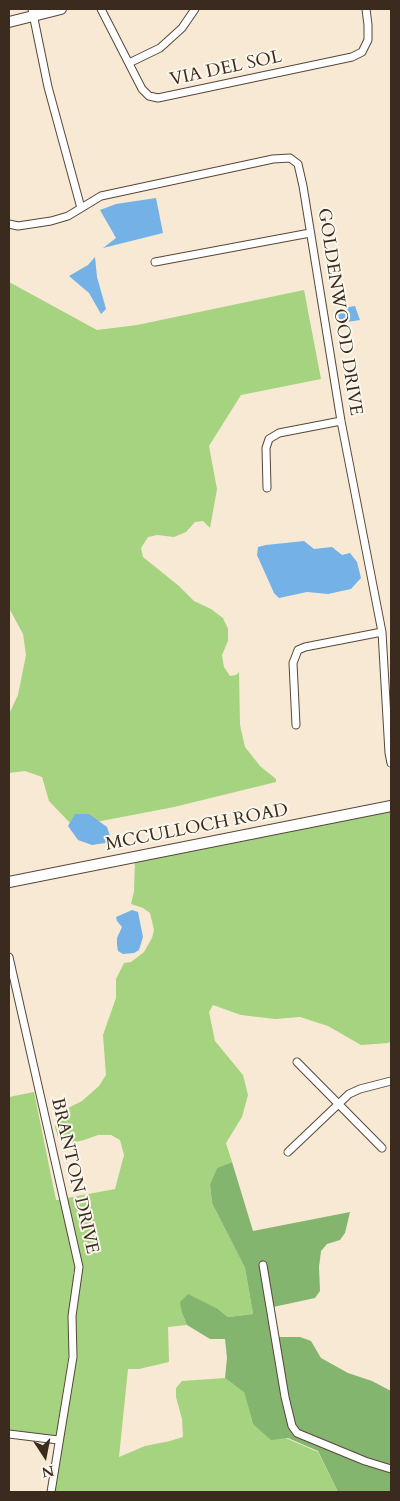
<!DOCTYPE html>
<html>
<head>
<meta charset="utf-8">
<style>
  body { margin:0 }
  #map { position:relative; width:400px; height:1501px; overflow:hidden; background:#f7e9d4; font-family:Cardo,serif }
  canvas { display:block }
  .frame { position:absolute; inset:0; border:10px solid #3b2a1e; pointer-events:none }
  .north { position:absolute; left:20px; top:1431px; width:50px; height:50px; -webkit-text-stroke:4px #fbf7ec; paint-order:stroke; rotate:169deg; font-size:14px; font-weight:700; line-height:20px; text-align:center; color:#3b2a1e }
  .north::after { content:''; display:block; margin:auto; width:18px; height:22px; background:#3b2a1e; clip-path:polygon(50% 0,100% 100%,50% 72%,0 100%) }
</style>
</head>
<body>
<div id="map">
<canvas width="400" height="1501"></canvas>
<div class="frame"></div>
<div class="north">N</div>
</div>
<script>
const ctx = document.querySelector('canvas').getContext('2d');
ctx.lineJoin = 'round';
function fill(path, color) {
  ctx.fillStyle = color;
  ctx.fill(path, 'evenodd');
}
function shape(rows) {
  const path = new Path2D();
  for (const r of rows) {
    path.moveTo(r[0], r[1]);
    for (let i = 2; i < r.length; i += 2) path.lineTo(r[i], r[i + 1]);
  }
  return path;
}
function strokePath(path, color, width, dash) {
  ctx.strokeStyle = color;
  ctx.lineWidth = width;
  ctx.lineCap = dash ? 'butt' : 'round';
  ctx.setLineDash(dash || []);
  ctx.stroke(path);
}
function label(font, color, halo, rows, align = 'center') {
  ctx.font = font + ' Cardo,serif';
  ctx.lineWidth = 4;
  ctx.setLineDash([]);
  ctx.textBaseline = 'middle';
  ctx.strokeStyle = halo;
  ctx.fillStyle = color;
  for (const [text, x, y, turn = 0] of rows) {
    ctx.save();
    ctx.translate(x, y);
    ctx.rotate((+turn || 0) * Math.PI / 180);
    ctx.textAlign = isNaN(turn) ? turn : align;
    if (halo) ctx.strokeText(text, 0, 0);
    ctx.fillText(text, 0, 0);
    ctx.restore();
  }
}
fill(shape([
  [9,282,97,330,137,325,304,290,321,379,241,395,209,446,217,489,210,528,203,521,195,522,186,532,174,537,157,535,148,537,141,548,143,557,179,586,194,601,211,609,223,618,228,629,228,641,222,655,224,667,230,676,236,675,239,672,240,725,245,747,260,766,276,779,276,782,174,807,91,823,70,823,49,801,42,777,25,771,9,773,9,714,18,695,26,655,23,634,9,608],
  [391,809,391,1041,388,1043,361,1045,328,1026,300,1017,275,1019,241,1015,213,1005,209,1012,215,1041,243,1075,248,1095,242,1117,226,1143,232,1162,217,1168,210,1184,212,1203,245,1268,253,1314,228,1317,218,1309,182,1313,187,1325,168,1327,169,1362,139,1369,128,1369,119,1457,145,1446,170,1441,183,1437,182,1419,176,1397,176,1388,182,1381,225,1378,244,1391,253,1424,318,1452,338,1492,54,1492,82,1268,67,1198,115,1189,124,1155,120,1140,111,1135,98,1135,84,1140,71,1143,58,1137,55,1127,62,1111,82,1101,99,1086,106,1075,103,1035,116,998,116,979,124,963,131,962,139,956,144,952,152,938,154,930,150,913,143,908,131,904,134,891,135,860],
  [34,1092,56,1200,60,1200,76,1267,75,1271,73,1272,74,1278,69,1315,69,1353,56,1436,9,1430,9,1097]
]), '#a6d380');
fill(shape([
  [232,1162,253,1231,350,1212,345,1233,340,1240,327,1244,321,1251,319,1267,320,1291,315,1298,273,1307,266,1261,260,1262,281,1398,289,1427,296,1437,364,1464,391,1472,391,1492,338,1492,318,1451,288,1438,271,1440,253,1424,244,1392,225,1378,227,1358,225,1339,210,1339,187,1325,182,1313,180,1302,188,1294,218,1309,228,1317,253,1314,245,1268,212,1203,210,1184,217,1168],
  [278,1337,300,1337,311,1341,321,1358,348,1373,372,1381,391,1391,391,1465,366,1458,299,1430,295,1424,288,1397]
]), '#84b56e');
fill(shape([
  [156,198,163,233,103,248,116,238,100,210,116,204],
  [95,257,97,277,106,309,101,314,89,293,69,276,88,265],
  [355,306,360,320,340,323,337,309],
  [304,541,314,549,332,547,342,555,350,553,357,562,361,578,351,589,328,594,307,592,279,598,274,593,257,555,258,547,266,545],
  [75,814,89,814,107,827,112,842,92,845,78,840,68,826],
  [132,910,138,912,143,937,139,950,134,953,123,954,118,951,117,945,117,938,122,927,117,921,116,917]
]), '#74b1e6');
const street = shape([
  [32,9,48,87,81,208],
  [101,9,142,89,149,96,158,98,352,57,362,52,368,40,368,25,366,9],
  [129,63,160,48,182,28,195,9],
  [9,224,18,226,51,221,68,216,101,196,273,159,290,158,298,164,303,186,341,421,382,632,389,753,391,763],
  [155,262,310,233],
  [267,488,266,448,269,439,279,433,341,421],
  [296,725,293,663,298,650,305,647,382,632],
  [9,957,79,1267,72,1316,73,1357,51,1492],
  [297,1062,382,1148],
  [288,1152,349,1094,360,1089,391,1081],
  [263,1265,285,1397,292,1426,297,1433,365,1461,391,1469],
  [9,1434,58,1440]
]);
const secondary = shape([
  [9,22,61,9],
  [9,882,391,806]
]);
strokePath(street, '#574739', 9);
strokePath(secondary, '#574739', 12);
strokePath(street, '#fff', 7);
strokePath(secondary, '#fff', 10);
label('18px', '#3b2a1e', '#fbf7ec', [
  ["VIA DEL SOL",226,69,-12],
  ["GOLDENWOOD DRIVE",339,312,81],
  ["MCCULLOCH ROAD",197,828,-11],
  ["BRANTON DRIVE",74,1176,77]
]);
</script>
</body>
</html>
